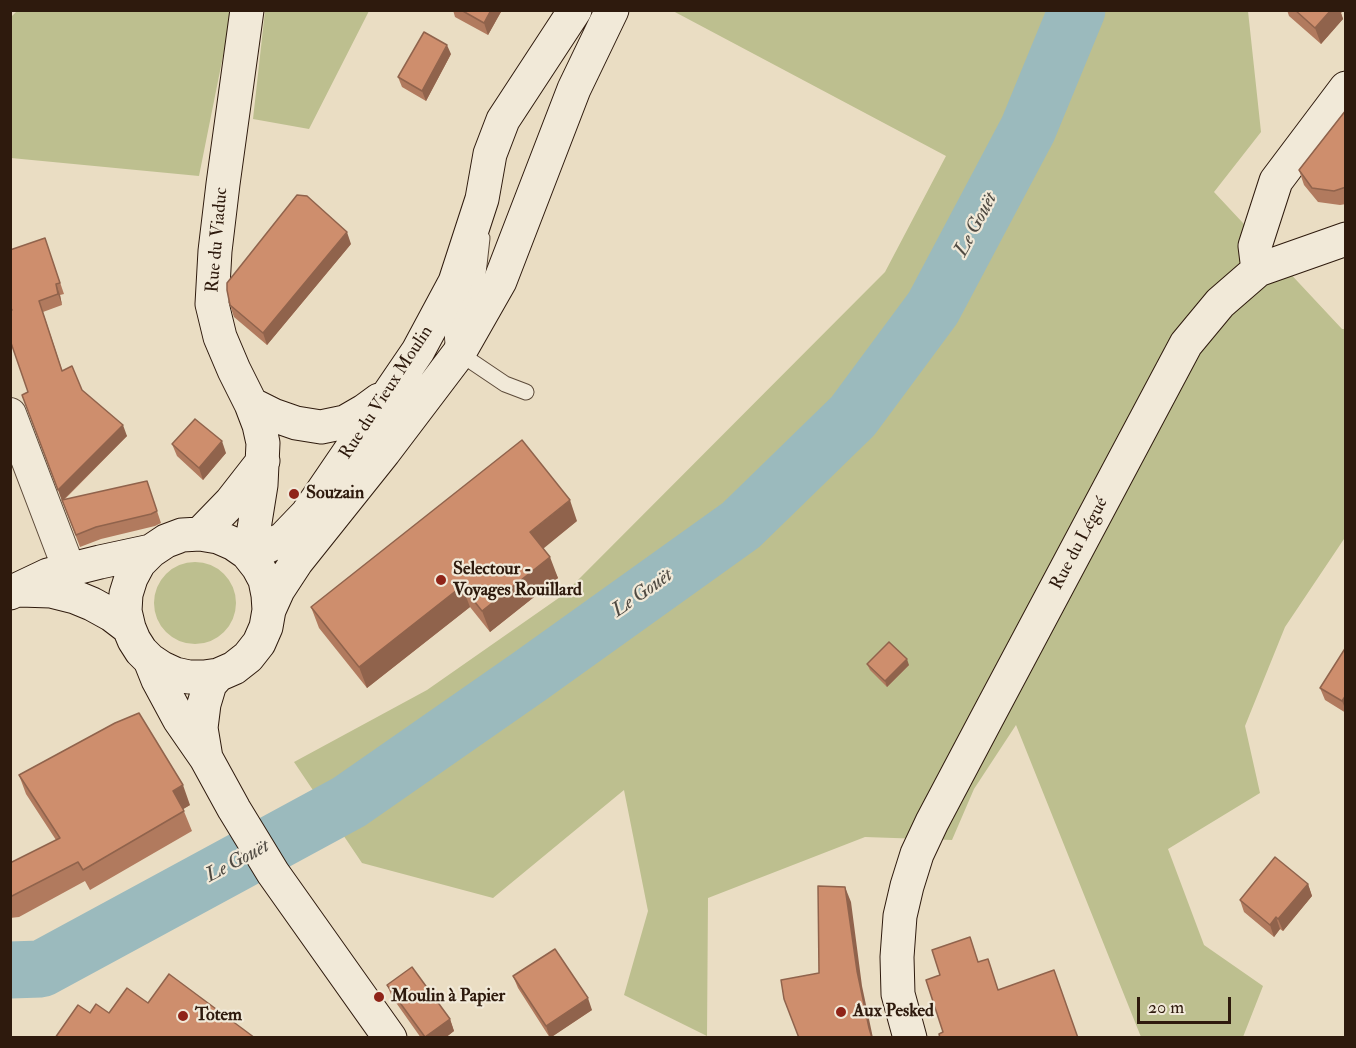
<!DOCTYPE html>
<html>
<head>
<meta charset="utf-8">
<style>
  body { margin:0 }
  #map { position:relative; width:1356px; height:1048px; overflow:hidden; background:#eaddc3; font-family:"IM FELL Double Pica",serif }
  canvas { display:block }
  .frame { position:absolute; inset:0; border:12px solid #2e1a0d; pointer-events:none }
  .scale { position:absolute; left:1137px; top:997px; width:94px; height:27px; box-sizing:border-box; border:3px solid #2e1a0d; border-top:0; padding-left:8px; font-size:18px; line-height:21px; white-space:nowrap; color:#2e1a0d; -webkit-text-stroke:4px #f1e9d8; paint-order:stroke }
</style>
</head>
<body>
<div id="map">
<canvas width="1356" height="1048"></canvas>
<div class="frame"></div>
<div class="scale">20 m</div>
</div>
<script>
const ctx = document.querySelector('canvas').getContext('2d');
ctx.lineJoin = 'round';
function fill(path, color) {
  ctx.fillStyle = color;
  ctx.fill(path, 'evenodd');
}
function shape(rows) {
  const path = new Path2D();
  for (const r of rows) {
    if (r.length === 3) {
      path.moveTo(r[0] + r[2], r[1]);
      path.arc(r[0], r[1], r[2], 0, 2 * Math.PI);
      continue;
    }
    path.moveTo(r[0], r[1]);
    for (let i = 2; i < r.length; i += 2) path.lineTo(r[i], r[i + 1]);
  }
  return path;
}
function strokePath(path, color, width, dash) {
  ctx.strokeStyle = color;
  ctx.lineWidth = width;
  ctx.lineCap = dash ? 'butt' : 'round';
  ctx.setLineDash(dash || []);
  ctx.stroke(path);
}
function label(font, color, halo, rows, align = 'center') {
  ctx.font = font + ' "IM FELL Double Pica",serif';
  ctx.lineWidth = 4.5;
  ctx.setLineDash([]);
  ctx.textBaseline = 'middle';
  ctx.strokeStyle = halo;
  ctx.fillStyle = color;
  for (const [text, x, y, turn = 0] of rows) {
    ctx.save();
    ctx.translate(x, y);
    ctx.rotate((+turn || 0) * Math.PI / 180);
    ctx.textAlign = isNaN(turn) ? turn : align;
    if (halo) ctx.strokeText(text, 0, 0);
    ctx.fillText(text, 0, 0);
    ctx.restore();
  }
}
fill(shape([
  [18,10,232,11,199,176,11,158,10,18],
  [265,11,369,11,309,129,253,119],
  [673,11,1248,11,1261,132,1214,192,1342,329,1345,329,1346,536,1285,627,1245,726,1260,793,1168,849,1204,945,1263,986,1243,1037,1141,1037,1016,725,974,789,952,840,865,837,708,898,707,1036,624,995,648,911,624,790,493,898,362,863,294,762,427,690,563,595,885,272,946,156],
  [195,603,41]
]), '#bdbf8f');
strokePath(shape([
  [10,970,41,969,349,802,530,676,741,525,853,416,933,308,1028,129,1077,10]
]), '#9bbabd', 57);
const lane = shape([
  [482,238,478,274,472,294,452,332,453,344,459,353,505,384,526,392]
]);
const street = shape([
  [10,414,69,569]
]);
const secondary = shape([
  [1258,270,1255,246,1276,181,1346,88],
  [251,404,273,415,296,423,321,427,345,422,364,411,379,400],
  [200,534,231,502,263,461],
  [247,553,252,541,261,485,263,443,259,425,251,404,234,370,220,337,212,304,215,251,223,184,247,10],
  [249,555,283,539,307,514,418,351,455,282,482,199,490,154,503,120,575,10],
  [20,590,51,591,75,597,92,604,112,615,129,628],
  [10,593,48,575,100,562,151,551],
  [269,610,278,590,297,561,384,452,459,353,500,281,574,89,612,10],
  [150,660,158,680,179,719,206,758,234,809,273,873,390,1038],
  [206,758,201,728,204,704,210,684,218,675,234,668,248,657,259,643,266,627,269,610,268,595,265,580,258,567,247,553,234,544,218,537,200,534,182,535,166,541,151,551,139,563,131,578,126,594,125,611,129,628,134,640,141,651,150,660,162,668,175,674,189,677,204,677,218,675],
  [910,1038,898,994,897,957,900,916,907,886,917,854,932,822,987,718,1186,344,1220,303,1258,270,1346,239]
]);
strokePath(lane, '#5d4b3a', 17);
strokePath(street, '#5d4b3a', 34);
strokePath(secondary, '#2e1a0d', 35);
strokePath(lane, '#f1e9d8', 15);
strokePath(street, '#f1e9d8', 32);
strokePath(secondary, '#f1e9d8', 33);
fill(shape([
  [453,10,502,10,488,35,455,17],
  [1287,10,1343,10,1341,13,1343,19,1321,44,1289,16],
  [451,54,426,101,402,87,398,77],
  [1346,110,1346,204,1340,205,1318,202,1304,185,1299,170],
  [45,238,64,294,60,295,62,305,43,312,62,370,82,390,127,436,64,500,147,481,161,523,155,526,101,539,80,547,22,395,28,392,12,310],
  [351,244,267,345,234,317,230,305],
  [172,444,226,453,203,480,177,456],
  [577,521,543,548,558,578,490,632,470,607,367,688,319,628,311,607],
  [1346,647,1346,713,1325,700,1320,688],
  [867,664,909,665,887,687,870,670],
  [19,775,190,805,183,809,192,831,90,890,85,881,19,917,10,918,10,863,56,840,26,794],
  [1308,884,1312,896,1283,931,1280,929,1274,937,1244,912,1240,900],
  [513,976,592,1010,550,1038,518,988],
  [387,985,450,1019,454,1031,445,1038,421,1038,392,997]
]), '#b17a5e');
fill(shape([
  [491,10,502,10,488,35,484,23],
  [1331,10,1343,10,1341,13,1343,19,1321,44,1315,28],
  [447,45,451,54,426,101,422,91],
  [347,232,351,244,267,345,263,333],
  [56,284,60,295,62,305,58,294],
  [123,425,127,436,62,501,58,490],
  [222,441,226,453,203,480,199,468],
  [570,500,577,521,538,553,530,532],
  [550,557,558,578,490,632,482,611],
  [462,586,470,607,367,688,359,667],
  [907,659,909,665,887,687,885,681],
  [1346,695,1346,711,1342,701],
  [183,785,190,805,180,811,173,791],
  [1308,884,1312,896,1283,931,1278,919],
  [845,887,851,902,862,986,873,1038,872,1038,869,1028,857,971],
  [1276,917,1280,929,1274,937,1270,925],
  [588,998,592,1010,550,1038,546,1026],
  [450,1019,454,1031,445,1038,425,1037]
]), '#90634c');
const building = shape([
  [461,10,491,10,484,23,461,10],
  [1295,10,1331,10,1315,28,1295,10],
  [424,32,447,45,422,91,398,77,424,32],
  [1346,110,1346,187,1334,191,1312,188,1299,170,1346,110],
  [297,195,307,196,347,232,263,333,230,305,227,290,227,283,297,195],
  [45,238,60,283,56,284,58,294,39,301,62,371,72,366,82,390,123,425,58,490,22,395,28,392,10,340,10,310,12,310,10,306,10,250,45,238],
  [195,419,222,441,199,468,172,444,195,419],
  [522,440,570,500,530,532,550,557,482,611,462,586,359,667,311,607,522,440],
  [147,481,157,511,151,514,96,527,76,535,62,500,147,481],
  [889,642,907,659,885,681,867,664,889,642],
  [1346,647,1346,695,1342,701,1320,688,1346,647],
  [139,713,183,785,173,791,184,811,83,870,78,862,10,897,10,863,60,838,19,775,115,723,139,713],
  [1275,857,1308,884,1278,919,1276,917,1270,925,1240,900,1275,857],
  [818,886,845,887,857,971,869,1028,872,1038,799,1038,784,999,781,980,819,973,818,886],
  [970,937,978,962,988,959,998,990,1054,970,1078,1038,940,1038,939,1034,943,1032,926,980,940,975,932,950,970,937],
  [555,949,588,998,546,1026,513,976,555,949],
  [412,967,450,1019,425,1037,387,985,412,967],
  [169,974,255,1038,55,1038,78,1005,90,1013,96,1004,109,1013,127,988,148,1003,169,974]
]);
fill(building, '#ce8e6d');
strokePath(building, '#90634c', 1.5);
for (const [x, y, r, color] of [
  [294,494,6,"#8f2418"],
  [441,580,6,"#8f2418"],
  [379,997,6,"#8f2418"],
  [841,1012,6,"#8f2418"],
  [183,1016,6,"#8f2418"]
]) {
  const dot = new Path2D();
  dot.arc(x, y, r, 0, 2 * Math.PI);
  ctx.fillStyle = color;
  ctx.fill(dot);
  strokePath(dot, '#f1e9d8', 2);
}
label('18px', '#2e1a0d', '#f1e9d8', [
  ["Rue du Viaduc",218,240,-85],
  ["Rue du Vieux Moulin",387,393,-57],
  ["Rue du Légué",1080,544,-62]
]);
label('bold 18px', '#2e1a0d', '#f1e9d8', [
  ["Souzain",306,494],
  ["Selectour -",453,570],
  ["Voyages Rouillard",453,591],
  ["Moulin à Papier",391,997],
  ["Aux Pesked",853,1012],
  ["Totem",195,1016]
], 'left');
label('italic 20px', '#4f4a42', '#f1e9d8', [
  ["Le Gouët",977,225,-62],
  ["Le Gouët",643,594,-35],
  ["Le Gouët",238,862,-28]
]);
</script>
</body>
</html>
